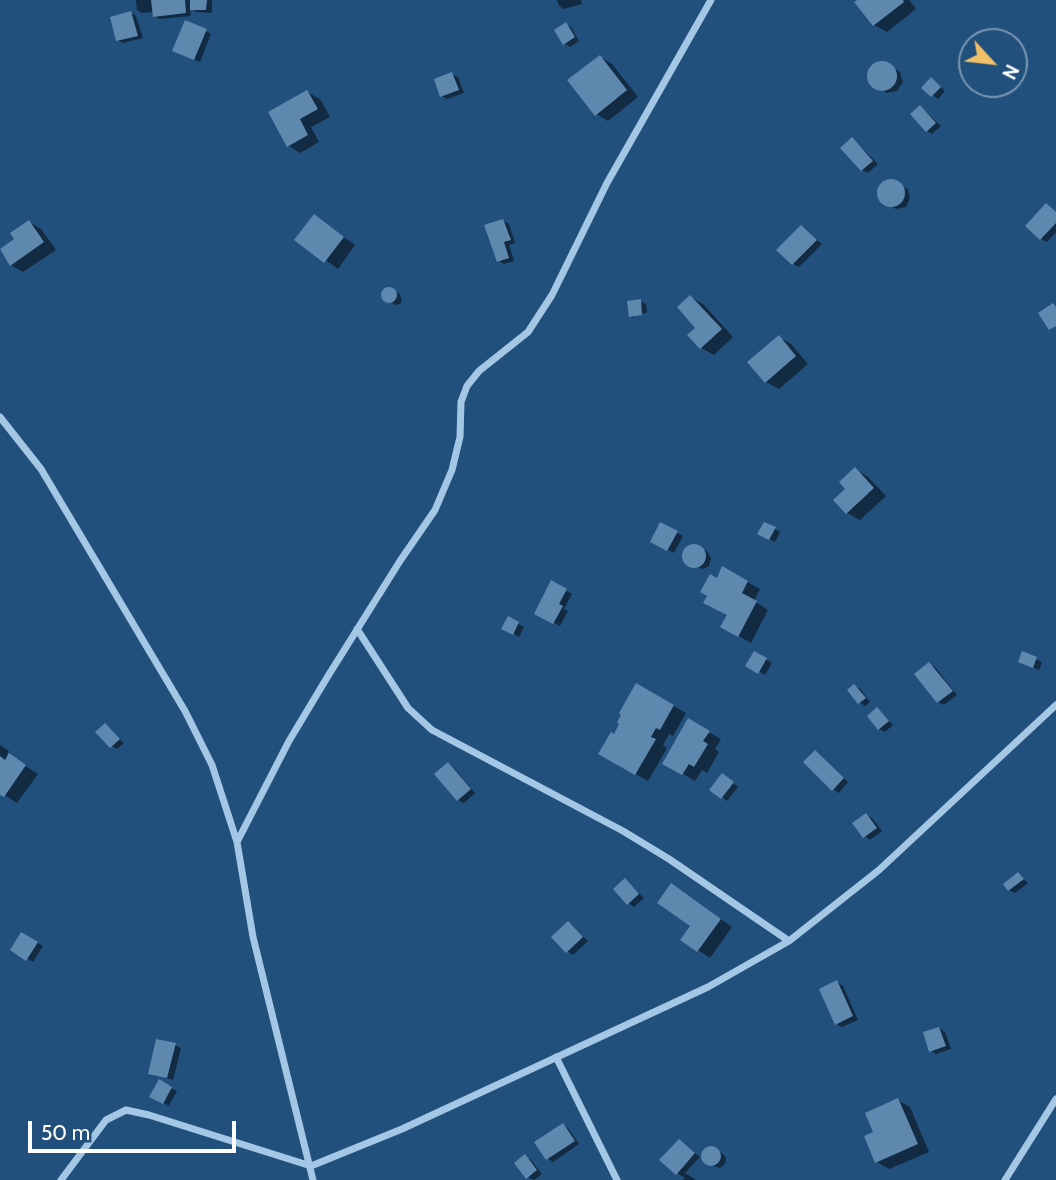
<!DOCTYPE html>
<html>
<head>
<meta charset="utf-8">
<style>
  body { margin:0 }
  #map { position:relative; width:1056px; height:1180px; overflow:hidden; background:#22507c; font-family:Cabin,sans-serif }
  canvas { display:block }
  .north { position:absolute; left:958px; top:28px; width:70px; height:70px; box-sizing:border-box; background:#22507c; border:2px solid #7a96b0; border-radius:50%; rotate:117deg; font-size:19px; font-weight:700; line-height:28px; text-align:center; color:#fff }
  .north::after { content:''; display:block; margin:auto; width:24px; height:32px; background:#f1bf67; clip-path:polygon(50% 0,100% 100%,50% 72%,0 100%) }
  .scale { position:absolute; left:28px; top:1121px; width:208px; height:32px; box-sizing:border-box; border:4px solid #fff; border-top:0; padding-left:9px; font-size:21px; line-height:24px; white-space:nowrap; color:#fff; -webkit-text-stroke:5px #22507c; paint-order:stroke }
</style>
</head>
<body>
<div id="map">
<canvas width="1056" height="1180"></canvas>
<div class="north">N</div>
<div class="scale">50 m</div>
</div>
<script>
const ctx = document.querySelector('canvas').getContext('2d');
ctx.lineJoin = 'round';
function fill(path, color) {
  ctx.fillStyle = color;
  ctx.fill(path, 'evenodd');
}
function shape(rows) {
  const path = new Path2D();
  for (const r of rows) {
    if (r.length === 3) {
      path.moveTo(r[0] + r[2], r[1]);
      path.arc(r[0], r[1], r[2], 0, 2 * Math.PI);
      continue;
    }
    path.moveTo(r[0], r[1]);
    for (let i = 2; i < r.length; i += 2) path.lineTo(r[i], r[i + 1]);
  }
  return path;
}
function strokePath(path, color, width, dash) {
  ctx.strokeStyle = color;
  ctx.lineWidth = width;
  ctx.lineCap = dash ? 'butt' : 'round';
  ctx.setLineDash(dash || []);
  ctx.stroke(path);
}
fill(shape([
  [136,0,212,0,212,13,197,12,190,9,191,16,160,19,154,16,154,12,142,13,137,10],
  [557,0,581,0,582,4,564,9,559,6],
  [860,0,909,0,916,9,887,32,874,25,857,3],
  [131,13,136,16,143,38,123,43,118,40],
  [566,24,571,27,579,41,570,47,564,43],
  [206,31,211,34,200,62,180,54],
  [600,57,612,64,638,97,608,121,596,114],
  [885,63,900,72,903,82,897,91,887,93,871,84,869,74,875,65],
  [452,74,458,77,464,93,447,99,442,96],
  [937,83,945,91,938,99,924,88],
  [307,92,320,99,330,117,311,127,319,142,300,153,288,145],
  [921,107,941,126,932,134,927,131],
  [853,139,878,164,868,173,862,170],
  [893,181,908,189,910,198,906,207,896,209,881,200,879,191,883,183],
  [1056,212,1056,232,1047,242,1041,239],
  [314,216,355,245,338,269,297,239],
  [503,221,509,224,515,243,509,245,514,261,504,264,499,261],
  [29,222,41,229,56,250,23,272,11,265,16,240],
  [801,227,822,244,799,267,793,264],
  [388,289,399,293,402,300,400,304,396,305,385,299,384,292],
  [690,297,703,304,733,337,714,355,701,348],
  [640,301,646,304,647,313,633,315,633,318,630,316],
  [779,337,791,344,808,364,779,389,766,382],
  [855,469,868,477,886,496,860,520,847,513,836,500,848,489],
  [661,524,683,536,674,553,652,541],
  [775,529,780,532,775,542,760,534],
  [693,546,707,551,711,558,709,566,703,569,688,564,684,557,686,550],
  [723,569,760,589,754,601,768,610,751,643,732,632,729,615,709,596],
  [552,583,572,594,564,609,568,611,560,626,536,613],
  [509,619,524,627,519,637,504,628],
  [755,653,772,663,765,675,748,666],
  [1023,653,1042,662,1039,670,1026,664],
  [929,664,935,667,957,695,944,705,938,702],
  [637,685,686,713,673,736,669,734,663,745,667,748,648,781,600,754,622,723],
  [854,686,860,689,870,702,865,706,859,702],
  [878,709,893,725,885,732,879,729],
  [689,721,721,739,715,749,719,752,707,773,702,770,695,781,665,763],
  [105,725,124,743,117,749,111,746],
  [0,745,9,751,7,754,38,774,17,803,0,792],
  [816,752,848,782,839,793,833,789],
  [449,764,454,768,475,793,464,803,458,800],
  [728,779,738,787,727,801,722,797],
  [866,815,872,818,882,831,870,840,865,836],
  [1018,874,1028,883,1015,893,1009,890],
  [625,880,644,898,634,907,628,903],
  [684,893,732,927,710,958,683,940,692,926],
  [568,923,588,941,573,955,567,951],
  [22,934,43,946,33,962,12,950],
  [837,982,843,986,858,1020,842,1027,836,1024],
  [939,1028,945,1032,951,1049,936,1054,931,1051],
  [175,1045,181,1048,173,1080,150,1073],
  [159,1082,177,1091,169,1106,151,1096],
  [897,1100,910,1107,929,1152,889,1169,877,1162,875,1133],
  [563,1125,568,1128,579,1144,553,1162,547,1158],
  [680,1141,700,1157,685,1173,696,1180,683,1180,685,1178,677,1173],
  [709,1149,722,1153,726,1158,725,1164,720,1168,708,1164,703,1159,704,1153],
  [525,1156,531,1160,542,1174,534,1180,527,1177]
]), '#0007');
fill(shape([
  [151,0,185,0,186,13,153,17],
  [190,0,207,0,206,10,190,10],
  [857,0,903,0,904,2,873,26,854,2],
  [131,11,138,36,116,41,110,17],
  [185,20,207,29,194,60,172,51],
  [566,22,575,37,563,45,554,30],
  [600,55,627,90,595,116,567,80],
  [882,76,15],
  [452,72,459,90,440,97,434,79],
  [931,77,941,87,931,97,921,88],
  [307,90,318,109,300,119,308,135,287,147,268,112],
  [920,105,936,123,926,132,910,114],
  [852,137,873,161,861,171,840,148],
  [891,193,14],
  [1046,203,1056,212,1056,223,1040,240,1025,226],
  [314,214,344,237,324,263,294,240],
  [503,219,511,240,504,242,509,258,497,262,484,225],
  [29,220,44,242,10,266,0,249,14,239,10,233],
  [801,225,817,240,792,265,776,250],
  [389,295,8],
  [690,295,722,329,700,349,687,335,695,328,677,307],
  [641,299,642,315,629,317,627,301],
  [1053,303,1056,307,1056,326,1049,330,1038,313],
  [779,335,796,356,765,383,747,362],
  [855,467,874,488,846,514,833,500,845,489,839,482],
  [660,522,678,531,667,551,650,542],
  [764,522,776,527,769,540,757,534],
  [694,556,12],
  [722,566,748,581,742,593,757,601,738,637,720,627,727,615,703,603,707,596,700,592,710,574,717,578],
  [551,580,567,589,559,604,563,606,553,624,534,614],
  [508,616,519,622,513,635,501,629],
  [754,651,767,658,758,674,745,666],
  [1022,651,1037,657,1033,668,1018,662],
  [929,662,953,691,937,703,914,674],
  [636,683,674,705,660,730,656,728,651,737,656,739,635,775,598,754,611,732,614,734,619,724,617,722,621,715,619,713],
  [854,684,866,698,858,704,847,690],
  [877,707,889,721,878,730,867,716],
  [688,718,710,731,703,741,708,744,694,767,689,764,682,775,662,764],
  [105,723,120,739,110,748,95,732],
  [815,750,844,778,832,791,803,762],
  [9,753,26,765,4,797,0,795,0,756,5,760],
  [448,762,471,789,457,801,434,774],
  [722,773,734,782,721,799,709,790],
  [866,813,877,828,863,838,852,823],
  [1018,872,1024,879,1008,891,1003,884],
  [625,878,639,894,627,905,613,889],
  [671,883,721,919,697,952,680,940,690,926,657,903],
  [568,921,583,937,566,953,551,937],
  [21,932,38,942,26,961,10,950],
  [837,980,853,1016,835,1025,819,989],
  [939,1027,946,1046,929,1052,923,1032],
  [156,1039,176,1043,167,1078,148,1074],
  [159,1079,172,1087,163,1104,149,1097],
  [898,1098,918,1144,875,1163,864,1136,873,1132,865,1113],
  [563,1123,575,1141,546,1160,534,1142],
  [679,1139,695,1153,676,1175,659,1160],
  [711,1156,10],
  [525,1154,537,1170,526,1179,514,1163]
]), '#5f88af');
strokePath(shape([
  [0,417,41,469,185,711,212,765,237,842],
  [357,629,408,708,432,730,623,831,669,859,789,941],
  [556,1057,617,1180],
  [61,1180,106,1120,126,1110,149,1115,311,1166,402,1129,708,987,789,941,879,870,1056,705],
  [313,1180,253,937,237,842,289,741,328,676,400,561,435,510,452,470,460,437,461,402,467,386,479,371,528,332,552,295,607,183,711,0],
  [1005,1180,1056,1099]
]), '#a5c7e6', 7);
</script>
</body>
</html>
